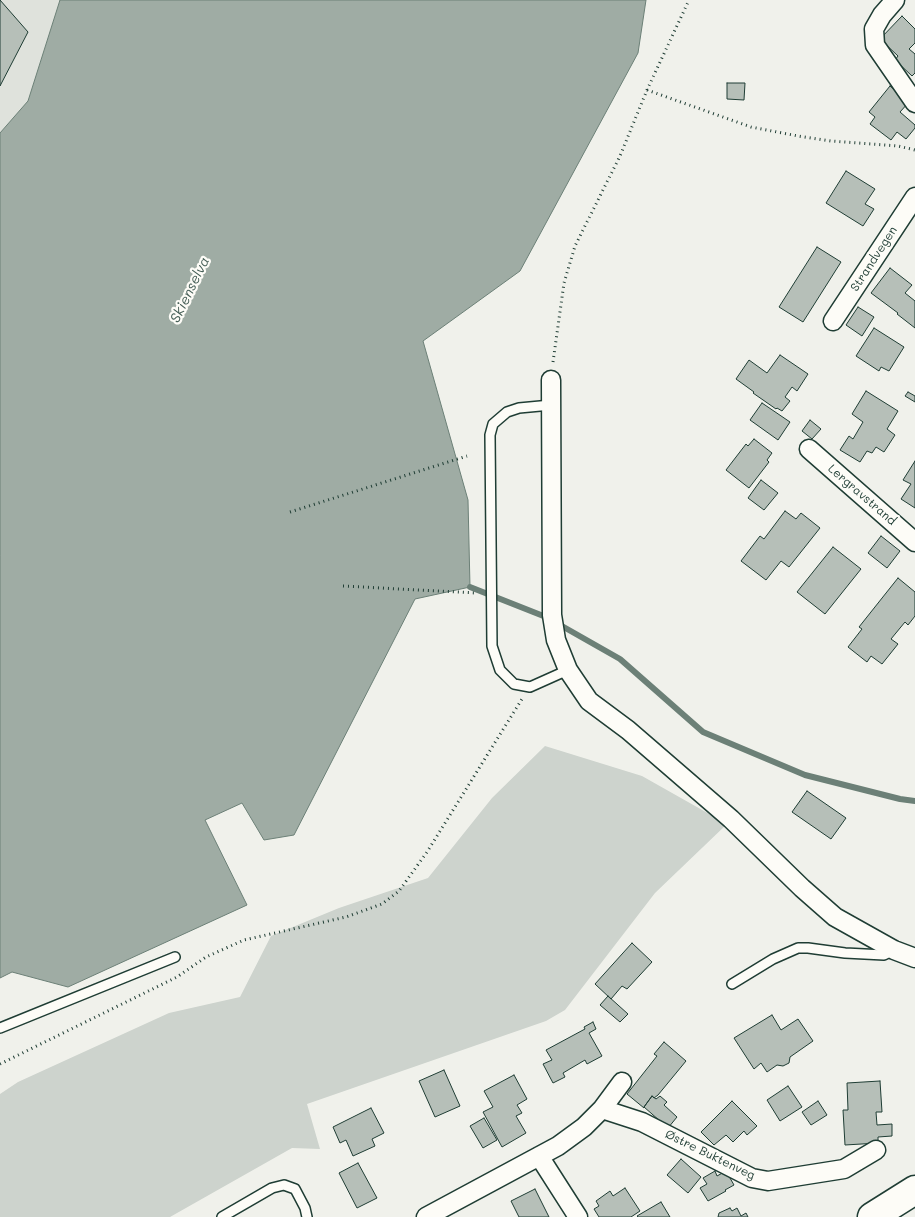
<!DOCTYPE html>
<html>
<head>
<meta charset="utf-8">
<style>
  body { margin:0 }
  canvas { display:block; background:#f0f1eb }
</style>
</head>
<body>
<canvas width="915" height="1217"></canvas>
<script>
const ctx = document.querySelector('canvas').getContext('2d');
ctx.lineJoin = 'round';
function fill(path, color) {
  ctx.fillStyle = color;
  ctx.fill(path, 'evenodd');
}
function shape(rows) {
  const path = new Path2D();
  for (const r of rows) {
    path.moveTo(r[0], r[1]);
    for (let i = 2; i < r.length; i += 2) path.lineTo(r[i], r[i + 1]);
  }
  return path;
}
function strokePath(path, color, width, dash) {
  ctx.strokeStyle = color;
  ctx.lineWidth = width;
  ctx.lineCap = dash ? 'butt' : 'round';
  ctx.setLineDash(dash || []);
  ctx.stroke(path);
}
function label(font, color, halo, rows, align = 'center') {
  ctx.font = font + ' Mali,sans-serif';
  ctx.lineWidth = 4.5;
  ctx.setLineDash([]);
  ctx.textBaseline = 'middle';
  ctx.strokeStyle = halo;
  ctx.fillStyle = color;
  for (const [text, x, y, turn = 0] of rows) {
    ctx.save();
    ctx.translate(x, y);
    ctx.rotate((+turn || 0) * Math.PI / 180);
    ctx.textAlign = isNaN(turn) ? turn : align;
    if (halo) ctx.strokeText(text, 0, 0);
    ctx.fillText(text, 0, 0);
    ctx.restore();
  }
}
fill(shape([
  [0,0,60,0,28,101,0,133]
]), '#dfe2dc');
fill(shape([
  [545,746,642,776,727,824,655,893,565,1010,546,1021,307,1104,320,1149,292,1148,170,1217,0,1217,0,1094,18,1082,169,1013,240,997,271,936,339,908,428,878,492,798]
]), '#cdd3cd');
const water = shape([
  [60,0,646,0,638,53,520,271,423,341,468,500,470,587,415,599,294,835,264,840,242,803,205,820,247,905,68,987,12,972,0,978,0,133,28,101,60,0]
]);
fill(water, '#9faca4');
strokePath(water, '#6c8077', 1);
strokePath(shape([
  [470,587,546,617,620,659,703,732,805,775,900,799,915,801]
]), '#6c8077', 6);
const building = shape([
  [0,0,28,32,0,86,0,0],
  [902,16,915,29,915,43,909,49,915,54,915,73,912,76,895,60,898,56,880,39,902,16],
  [727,83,745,83,744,100,727,99,727,83],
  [890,86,909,102,900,112,915,125,915,128,906,139,897,132,891,140,870,124,875,117,869,112,890,86],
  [846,171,875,189,865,204,874,209,863,226,826,203,846,171],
  [817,247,841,262,803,322,779,307,817,247],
  [890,268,912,285,905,293,915,301,915,328,897,314,898,313,871,293,890,268],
  [858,307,874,317,862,336,846,325,858,307],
  [874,328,904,347,889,371,881,367,879,371,856,356,874,328],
  [780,355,808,374,797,391,792,387,785,397,790,401,782,411,777,408,776,409,753,393,754,392,736,379,749,360,767,373,780,355],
  [866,391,898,411,887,429,895,435,884,452,876,447,872,453,867,451,860,462,840,450,849,436,853,439,863,422,852,414,866,391],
  [908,392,915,396,915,402,905,396,908,392],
  [762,403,790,422,778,440,750,420,762,403],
  [810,420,821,429,812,439,802,431,810,420],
  [754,439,772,453,767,460,769,462,749,488,726,470,746,444,748,446,754,439],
  [915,461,915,508,901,499,911,484,903,480,915,461],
  [761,480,778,493,764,510,748,498,761,480],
  [785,511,796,519,801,513,820,528,789,567,781,561,766,580,741,561,760,536,764,539,785,511],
  [881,536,900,551,887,568,868,553,881,536],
  [833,547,861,569,825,614,797,592,833,547],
  [898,578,915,592,915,616,908,625,905,622,891,639,898,644,882,664,871,656,867,662,848,647,862,629,859,627,898,578],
  [807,791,846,818,831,839,792,812,807,791],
  [632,943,652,962,627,989,622,986,611,999,595,984,632,943],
  [608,996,628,1014,620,1022,600,1005,608,996],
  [772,1015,781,1030,798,1019,813,1041,790,1057,789,1063,783,1066,777,1065,767,1072,761,1063,754,1069,734,1038,772,1015],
  [593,1022,596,1029,589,1033,602,1056,587,1064,585,1060,563,1073,565,1077,553,1083,543,1064,552,1060,546,1050,585,1029,584,1027,593,1022],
  [664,1042,686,1061,658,1095,654,1098,652,1096,644,1107,644,1108,627,1094,657,1056,654,1054,664,1042],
  [444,1070,460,1106,435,1117,419,1081,444,1070],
  [514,1075,527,1099,517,1105,522,1113,516,1116,526,1133,502,1147,483,1112,493,1107,484,1091,514,1075],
  [880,1081,882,1112,876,1112,877,1125,892,1124,892,1136,878,1137,878,1143,845,1145,843,1110,848,1110,847,1083,880,1081],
  [788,1086,802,1107,780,1121,767,1100,788,1086],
  [652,1096,656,1099,660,1096,667,1102,664,1105,677,1117,668,1128,644,1107,652,1096],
  [732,1101,757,1126,747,1135,744,1131,733,1142,726,1135,714,1145,701,1132,732,1101],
  [818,1101,827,1115,811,1125,802,1112,818,1101],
  [371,1108,384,1133,372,1139,375,1146,353,1156,346,1140,340,1143,333,1127,371,1108],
  [484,1118,497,1140,483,1148,470,1126,484,1118],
  [681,1159,701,1177,688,1193,667,1175,681,1159],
  [358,1163,377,1198,357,1208,339,1173,358,1163],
  [715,1171,717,1176,726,1171,734,1185,725,1190,726,1191,708,1201,700,1188,707,1184,703,1178,715,1171],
  [625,1188,640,1211,631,1217,599,1217,594,1209,599,1206,596,1201,610,1191,613,1196,625,1188],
  [535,1189,549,1217,519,1217,511,1201,535,1189],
  [661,1202,670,1217,638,1217,637,1216,661,1202],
  [730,1208,732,1211,737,1208,741,1216,746,1213,748,1217,718,1217,719,1213,730,1208]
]);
fill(building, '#b6bfb8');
strokePath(building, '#1f3d34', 1);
const service = shape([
  [551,405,519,408,507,412,493,424,490,435,492,646,500,670,514,684,530,687,568,670],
  [732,984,773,959,798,948,808,948,845,953,884,955,894,950],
  [0,1028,175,957],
  [222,1217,272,1188,284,1185,295,1189,305,1208,307,1217]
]);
const minor = shape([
  [895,0,882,15,874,29,875,45,915,103],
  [833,321,915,197],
  [551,380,552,615,556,640,568,670,589,701,628,730,731,819,802,888,835,917,894,950,915,958],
  [809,449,915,542],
  [602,1109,642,1122,752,1178,768,1181,844,1169,876,1150],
  [539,1156,578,1217],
  [426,1217,558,1146,584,1127,602,1109,622,1082]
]);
const trunk = shape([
  [872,1217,915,1190]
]);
strokePath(service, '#1f3d34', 12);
strokePath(minor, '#1f3d34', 21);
strokePath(trunk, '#1f3d34', 31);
strokePath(shape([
  [647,90,751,127,798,136,831,141,898,146,915,150],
  [553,362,564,283,575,246,620,156,647,90,689,0],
  [290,512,467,456],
  [343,586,476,593],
  [0,1064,177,977,206,957,244,940,346,917,382,904,399,891,427,852,522,699]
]), '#1f3d34', 3, [1, 4]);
strokePath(service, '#fdfcf7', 9);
strokePath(minor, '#fdfcf7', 18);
strokePath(trunk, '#fdfcf7', 28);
label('12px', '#1f3d34', '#fdfcf7', [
  ["Strandvegen",874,259,-57],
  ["Lergravstrand",862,495,41],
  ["Østre Buktenveg",710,1155,26]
]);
label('italic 14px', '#455e56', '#fdfcf7', [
  ["Skienselva",190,290,-64]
]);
</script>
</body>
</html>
